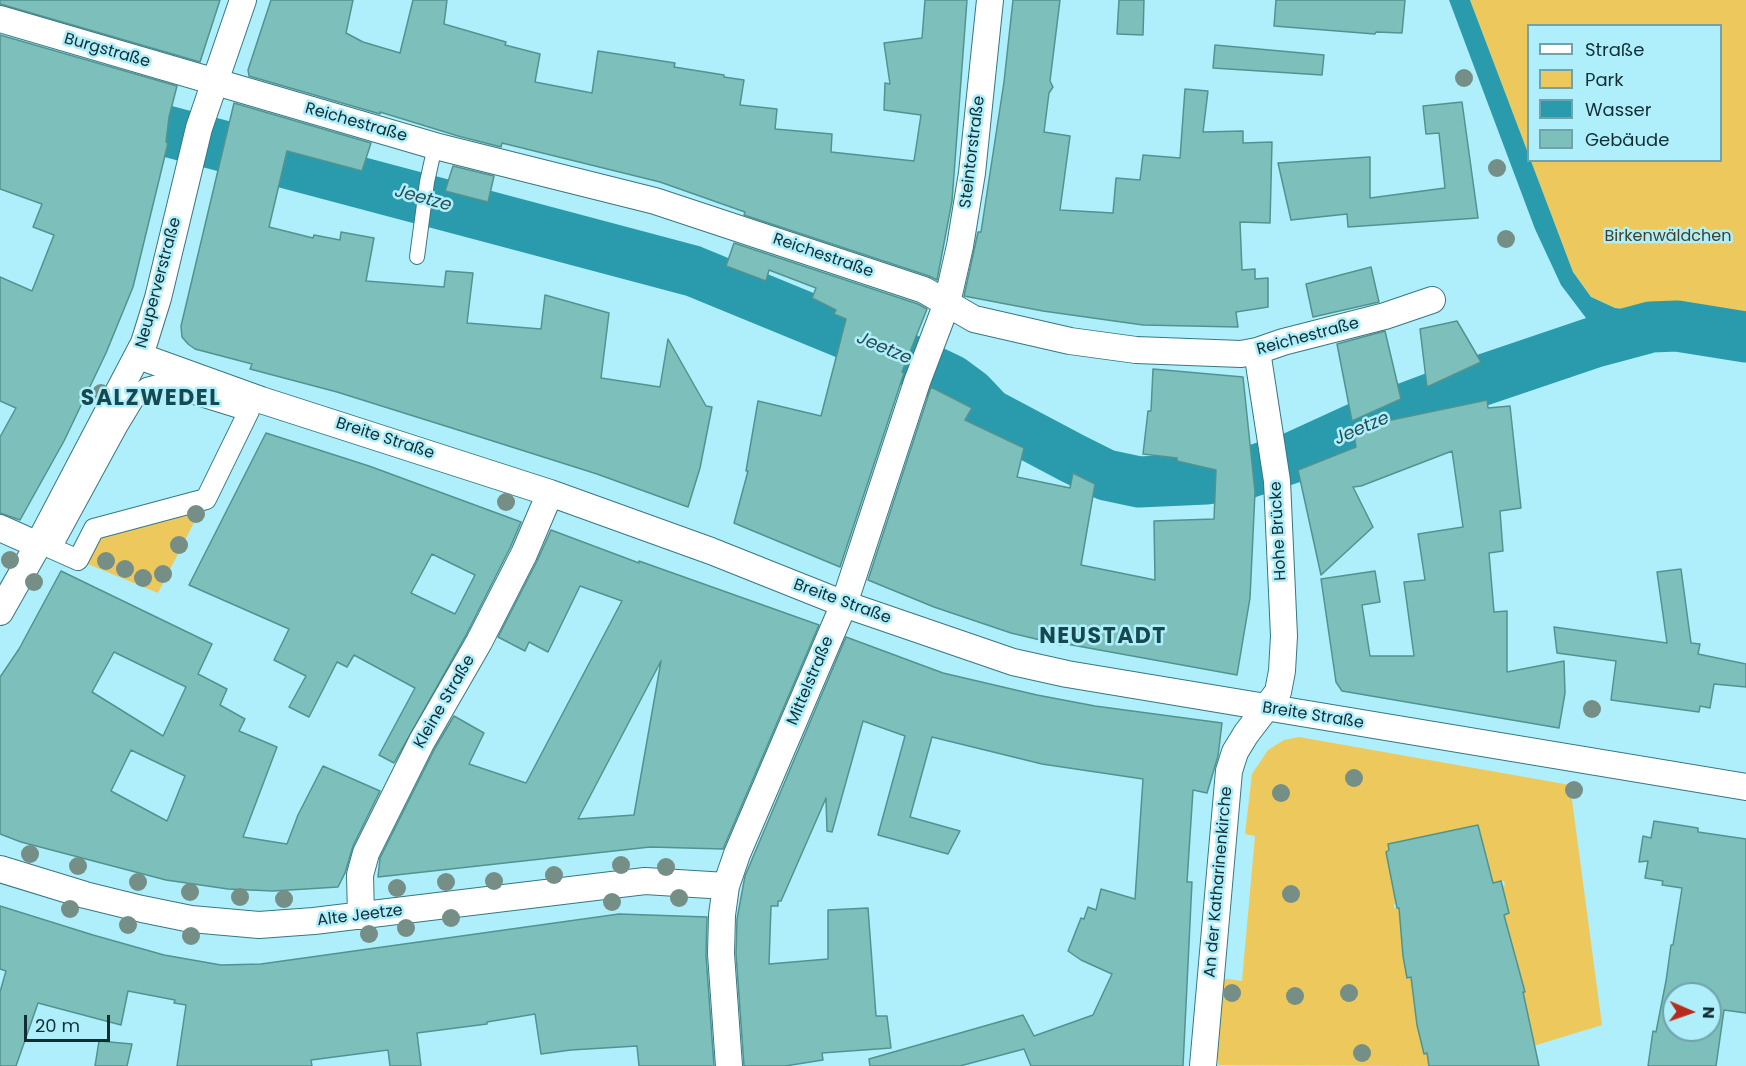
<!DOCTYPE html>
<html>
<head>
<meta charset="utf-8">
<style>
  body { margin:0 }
  #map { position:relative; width:1746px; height:1066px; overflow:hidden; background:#aeeffb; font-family:Poppins,sans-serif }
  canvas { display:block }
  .legend { position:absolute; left:1527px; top:24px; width:195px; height:138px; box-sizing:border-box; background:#aeeffb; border:2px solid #70a2ab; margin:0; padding:8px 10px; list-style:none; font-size:18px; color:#132e32 }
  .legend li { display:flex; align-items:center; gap:12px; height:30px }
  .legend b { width:30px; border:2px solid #70a2ab }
  .north { position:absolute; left:1662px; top:982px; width:60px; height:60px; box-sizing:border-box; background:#aeeffb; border:2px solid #70a2ab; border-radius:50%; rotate:92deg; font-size:16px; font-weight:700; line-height:24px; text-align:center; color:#132e32 }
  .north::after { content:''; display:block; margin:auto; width:21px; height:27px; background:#b82b1c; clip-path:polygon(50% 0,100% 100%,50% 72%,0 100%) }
  .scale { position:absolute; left:24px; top:1015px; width:86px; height:27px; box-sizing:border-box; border:3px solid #132e32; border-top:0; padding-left:8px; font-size:18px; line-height:21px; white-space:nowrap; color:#132e32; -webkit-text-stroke:4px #aeeffb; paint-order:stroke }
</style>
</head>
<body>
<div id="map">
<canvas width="1746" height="1066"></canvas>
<ul class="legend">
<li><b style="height:8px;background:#fff"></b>Straße</li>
<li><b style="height:16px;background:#edc85d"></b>Park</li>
<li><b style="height:16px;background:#299bac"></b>Wasser</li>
<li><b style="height:16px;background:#7dbfba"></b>Gebäude</li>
</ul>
<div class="north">N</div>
<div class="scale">20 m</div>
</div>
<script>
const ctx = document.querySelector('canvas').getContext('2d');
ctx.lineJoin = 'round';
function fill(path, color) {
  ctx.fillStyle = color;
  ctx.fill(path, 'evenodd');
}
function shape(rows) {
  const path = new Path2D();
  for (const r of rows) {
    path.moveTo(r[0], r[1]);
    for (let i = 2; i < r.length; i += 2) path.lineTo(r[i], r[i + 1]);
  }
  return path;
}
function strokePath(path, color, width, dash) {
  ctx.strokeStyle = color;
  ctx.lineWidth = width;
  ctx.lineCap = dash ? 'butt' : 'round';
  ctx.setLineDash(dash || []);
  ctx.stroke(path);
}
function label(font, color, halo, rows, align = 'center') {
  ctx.font = font + ' Poppins,sans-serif';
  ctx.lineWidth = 5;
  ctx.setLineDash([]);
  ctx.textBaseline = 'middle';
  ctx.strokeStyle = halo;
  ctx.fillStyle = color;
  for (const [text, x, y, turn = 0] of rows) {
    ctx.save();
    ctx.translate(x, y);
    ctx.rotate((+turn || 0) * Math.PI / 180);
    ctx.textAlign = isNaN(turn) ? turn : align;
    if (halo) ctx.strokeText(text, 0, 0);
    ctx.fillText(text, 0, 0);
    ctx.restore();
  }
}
fill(shape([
  [1470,0,1746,0,1746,325,1615,308,1591,297,1573,272,1531,161,1720,160,1720,26,1528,26,1528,153],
  [206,499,158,593,78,560,94,529],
  [1299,737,1570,785,1602,1025,1530,1047,1527,1031,1531,1030,1526,1008,1518,993,1525,992,1509,955,1515,953,1513,949,1508,950,1500,916,1508,913,1494,888,1505,885,1504,881,1493,883,1477,825,1388,844,1389,850,1386,852,1399,902,1394,904,1394,908,1400,908,1404,932,1401,933,1401,936,1411,970,1406,972,1407,978,1412,977,1423,1049,1424,1053,1427,1053,1429,1066,1219,1065,1216,1051,1220,978,1242,981,1255,836,1245,834,1252,774,1268,750,1284,740]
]), '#edc85d');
fill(shape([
  [1449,0,1470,0,1528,153,1528,160,1531,161,1573,272,1591,297,1615,308,1746,325,1746,346,1660,337,1613,347,1619,324,1605,324,1586,318,1561,285,1535,229]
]), '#299bac');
strokePath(shape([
  [0,82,125,120,693,271,905,358,951,380,970,394,989,414,1072,458,1106,475,1139,482,1206,479,1247,473,1294,457,1377,419,1465,386,1595,342,1651,327,1677,326,1746,337]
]), '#299bac', 51);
const building = shape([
  [0,0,220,0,200,62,0,4,0,0],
  [271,0,353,0,346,33,363,42,400,53,413,0,447,0,444,24,506,42,505,45,540,54,535,82,592,93,598,51,675,63,674,67,724,75,724,77,744,80,740,105,777,109,775,129,832,134,831,152,914,161,921,115,884,110,885,83,890,84,884,43,922,38,925,0,967,0,952,201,937,280,929,276,744,215,745,212,660,182,502,143,501,147,458,136,380,112,380,114,249,76,248,70,271,0],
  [1013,0,1060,0,1050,81,1053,87,1049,93,1044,132,1070,136,1060,210,1113,213,1116,178,1140,180,1143,155,1180,158,1185,89,1208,91,1203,132,1243,131,1243,143,1272,142,1270,223,1240,222,1242,270,1255,269,1255,279,1268,278,1268,307,1236,312,1238,327,1143,325,1043,311,964,296,978,232,981,232,1004,82,1013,0],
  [1119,0,1144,0,1143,35,1117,34,1119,0],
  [1276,0,1405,0,1402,33,1376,32,1375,34,1274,26,1276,0],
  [0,35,177,86,169,117,166,142,168,143,133,287,106,353,64,441,20,520,0,513,0,437,16,408,0,401,0,277,32,291,54,235,33,227,42,204,0,189,0,35],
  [1215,45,1324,55,1322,75,1213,68,1215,45],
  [1462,102,1478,218,1348,227,1347,214,1291,220,1278,163,1370,157,1370,198,1445,188,1439,133,1426,134,1423,106,1462,102],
  [234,103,371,143,362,171,287,151,269,227,313,238,314,235,340,240,341,232,374,238,366,281,444,287,446,271,473,273,467,323,541,329,545,295,609,313,601,378,660,387,668,339,706,406,712,407,700,468,688,507,597,474,455,429,337,392,250,369,252,364,195,349,188,344,182,337,181,326,234,103],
  [453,166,494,176,488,202,445,191,453,166],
  [734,243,918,304,927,309,902,372,904,373,840,567,734,523,748,471,746,471,758,401,821,416,846,319,834,314,836,310,812,298,816,288,769,270,766,281,726,266,734,243],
  [1371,267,1379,302,1313,317,1306,284,1371,267],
  [1457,321,1481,362,1427,387,1420,329,1457,321],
  [1385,331,1401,399,1352,421,1337,344,1385,331],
  [1153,369,1243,377,1255,492,1250,598,1237,675,1061,643,1061,645,1011,633,934,607,868,580,931,387,972,408,965,420,1024,448,1017,477,1070,488,1073,473,1095,484,1081,565,1155,580,1154,521,1214,519,1216,470,1177,461,1177,458,1143,454,1148,411,1151,411,1153,369],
  [1487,400,1488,408,1510,406,1521,508,1500,511,1503,551,1489,553,1494,612,1507,611,1507,672,1564,661,1565,693,1559,728,1342,691,1336,682,1321,579,1375,571,1380,602,1362,605,1370,656,1414,656,1404,582,1425,580,1418,534,1463,527,1452,451,1361,486,1353,487,1373,527,1321,575,1298,470,1356,447,1353,428,1487,400],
  [266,433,369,466,521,522,510,548,466,635,394,763,379,755,415,688,354,655,347,667,337,662,309,717,289,707,306,676,274,660,289,629,189,585,266,433],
  [432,554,475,575,455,614,411,593,432,554],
  [551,530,639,563,639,561,819,625,723,849,650,847,378,877,380,858,435,748,454,716,484,733,469,764,526,783,622,601,580,586,548,652,529,642,525,651,498,637,537,561,551,530],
  [661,661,634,815,578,819,661,661],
  [1681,569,1691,643,1700,644,1698,654,1746,664,1746,687,1714,684,1710,708,1700,706,1699,712,1611,700,1616,661,1557,653,1554,627,1667,643,1657,572,1681,569],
  [61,571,212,644,198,674,227,689,220,705,245,719,239,731,277,747,243,837,287,844,298,815,323,766,380,791,353,846,345,873,338,887,273,891,228,889,166,880,21,842,0,834,0,677,19,649,61,571],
  [114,652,186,687,163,736,92,692,114,652],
  [131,750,185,776,167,821,111,791,131,750],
  [846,637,943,673,1037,695,1095,706,1222,723,1218,756,1207,793,1193,790,1187,882,1192,882,1183,1066,1031,1066,1024,1049,960,1066,870,1066,869,1059,1023,1015,1034,1036,1093,1015,1112,974,1081,960,1068,951,1081,918,1084,919,1088,907,1096,910,1101,889,1135,899,1143,779,1042,764,932,737,910,817,960,831,948,854,878,835,905,736,863,721,832,832,827,831,826,798,781,901,778,901,778,906,771,906,769,964,828,959,828,910,868,908,876,1016,887,1016,891,1048,822,1053,823,1060,785,1066,744,1066,736,954,737,919,745,876,846,637],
  [1654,821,1698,828,1698,832,1746,839,1746,1013,1724,1010,1716,1066,1648,1066,1653,1031,1656,1032,1666,981,1671,945,1673,945,1682,888,1662,885,1663,881,1645,878,1648,861,1639,862,1643,836,1651,838,1654,821],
  [1674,994,1710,994,1710,1030,1674,1030,1674,994],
  [1478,825,1493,883,1501,881,1509,913,1504,915,1525,992,1523,992,1539,1066,1429,1066,1427,1053,1424,1054,1417,1025,1411,977,1407,978,1403,956,1399,908,1397,908,1386,852,1389,850,1388,844,1478,825],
  [0,906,93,935,164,955,221,965,261,964,619,914,707,917,706,955,714,1066,639,1066,637,1046,571,1050,541,1054,535,1014,487,1022,487,1024,417,1033,421,1066,390,1066,388,1050,311,1060,312,1066,177,1066,186,1005,174,1003,175,1000,128,991,121,1025,38,1003,16,1066,0,1066,0,992,6,971,0,969,0,906],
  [99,1041,132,1044,127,1066,95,1066,99,1041]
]);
fill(building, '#7dbfba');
strokePath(building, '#52938f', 1.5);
const service = shape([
  [417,257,427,182,435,146]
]);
const pedestrian = shape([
  [162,384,249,411,206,499,94,529,78,560,51,548,118,425,135,397,147,388,162,384]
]);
const minor = shape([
  [0,19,435,146,655,201,924,290,974,319,1070,341,1136,350,1241,354,1257,351,1283,342,1385,316,1432,300],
  [139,356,261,400,550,493,711,551,844,604,1013,662,1067,674,1746,787],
  [0,528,38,545],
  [0,612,38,545,144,343,158,298,199,128,243,0],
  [0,869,85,895,142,909,191,919,259,925,314,921,645,881,726,886],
  [361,916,360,875,366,853,422,741,479,642,524,554,550,493],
  [729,1066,721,954,722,915,726,886,737,854,844,604,917,382,947,303,960,246,972,173,990,0],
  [1203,1066,1229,771,1235,752,1246,734,1278,692,1282,671,1284,636,1277,481,1257,351]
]);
strokePath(service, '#377782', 16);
strokePath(pedestrian, '#377782', 22);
strokePath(minor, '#377782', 28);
strokePath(service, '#fff', 14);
strokePath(pedestrian, '#fff', 20);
strokePath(minor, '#fff', 26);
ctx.fillStyle = '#758e86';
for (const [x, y] of [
  [1464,78],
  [1497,168],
  [1506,239],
  [101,393],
  [506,502],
  [196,514],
  [179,545],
  [10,560],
  [106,561],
  [125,569],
  [163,574],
  [143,578],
  [34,582],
  [1592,709],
  [1354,778],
  [1574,790],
  [1281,793],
  [30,854],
  [621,865],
  [78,866],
  [666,867],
  [554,875],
  [494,881],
  [138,882],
  [446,882],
  [397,888],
  [190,892],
  [1291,894],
  [240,897],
  [679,898],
  [284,899],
  [612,902],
  [70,909],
  [451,918],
  [128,925],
  [406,928],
  [369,934],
  [191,936],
  [1232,993],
  [1349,993],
  [1295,996],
  [1362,1053]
]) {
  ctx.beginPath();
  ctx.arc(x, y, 9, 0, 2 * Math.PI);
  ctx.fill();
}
label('16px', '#132e32', '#aeeffb', [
  ["Burgstraße",107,51,16],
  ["Reichestraße",356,123,16],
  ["Steintorstraße",973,152,-83],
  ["Reichestraße",823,256,19],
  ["Neuperverstraße",159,283,-75],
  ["Reichestraße",1308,337,-15],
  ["Breite Straße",385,439,18],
  ["Hohe Brücke",1279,531,-93],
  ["Breite Straße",842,602,20],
  ["Mittelstraße",811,681,-67],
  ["Kleine Straße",445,702,-60],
  ["Breite Straße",1313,716,9],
  ["An der Katharinenkirche",1219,882,-85],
  ["Alte Jeetze",360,916,-7]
]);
label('16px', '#473e26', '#aeeffb', [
  ["Birkenwäldchen",1668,237]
]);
label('italic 18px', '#2c4c52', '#aeeffb', [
  ["Jeetze",423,199,15],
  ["Jeetze",884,349,23],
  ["Jeetze",1362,429,-23]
]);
ctx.letterSpacing = '1.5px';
label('bold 22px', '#164850', '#aeeffb', [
  ["SALZWEDEL",151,399],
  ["NEUSTADT",1103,637]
]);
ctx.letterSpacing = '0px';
</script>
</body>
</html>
